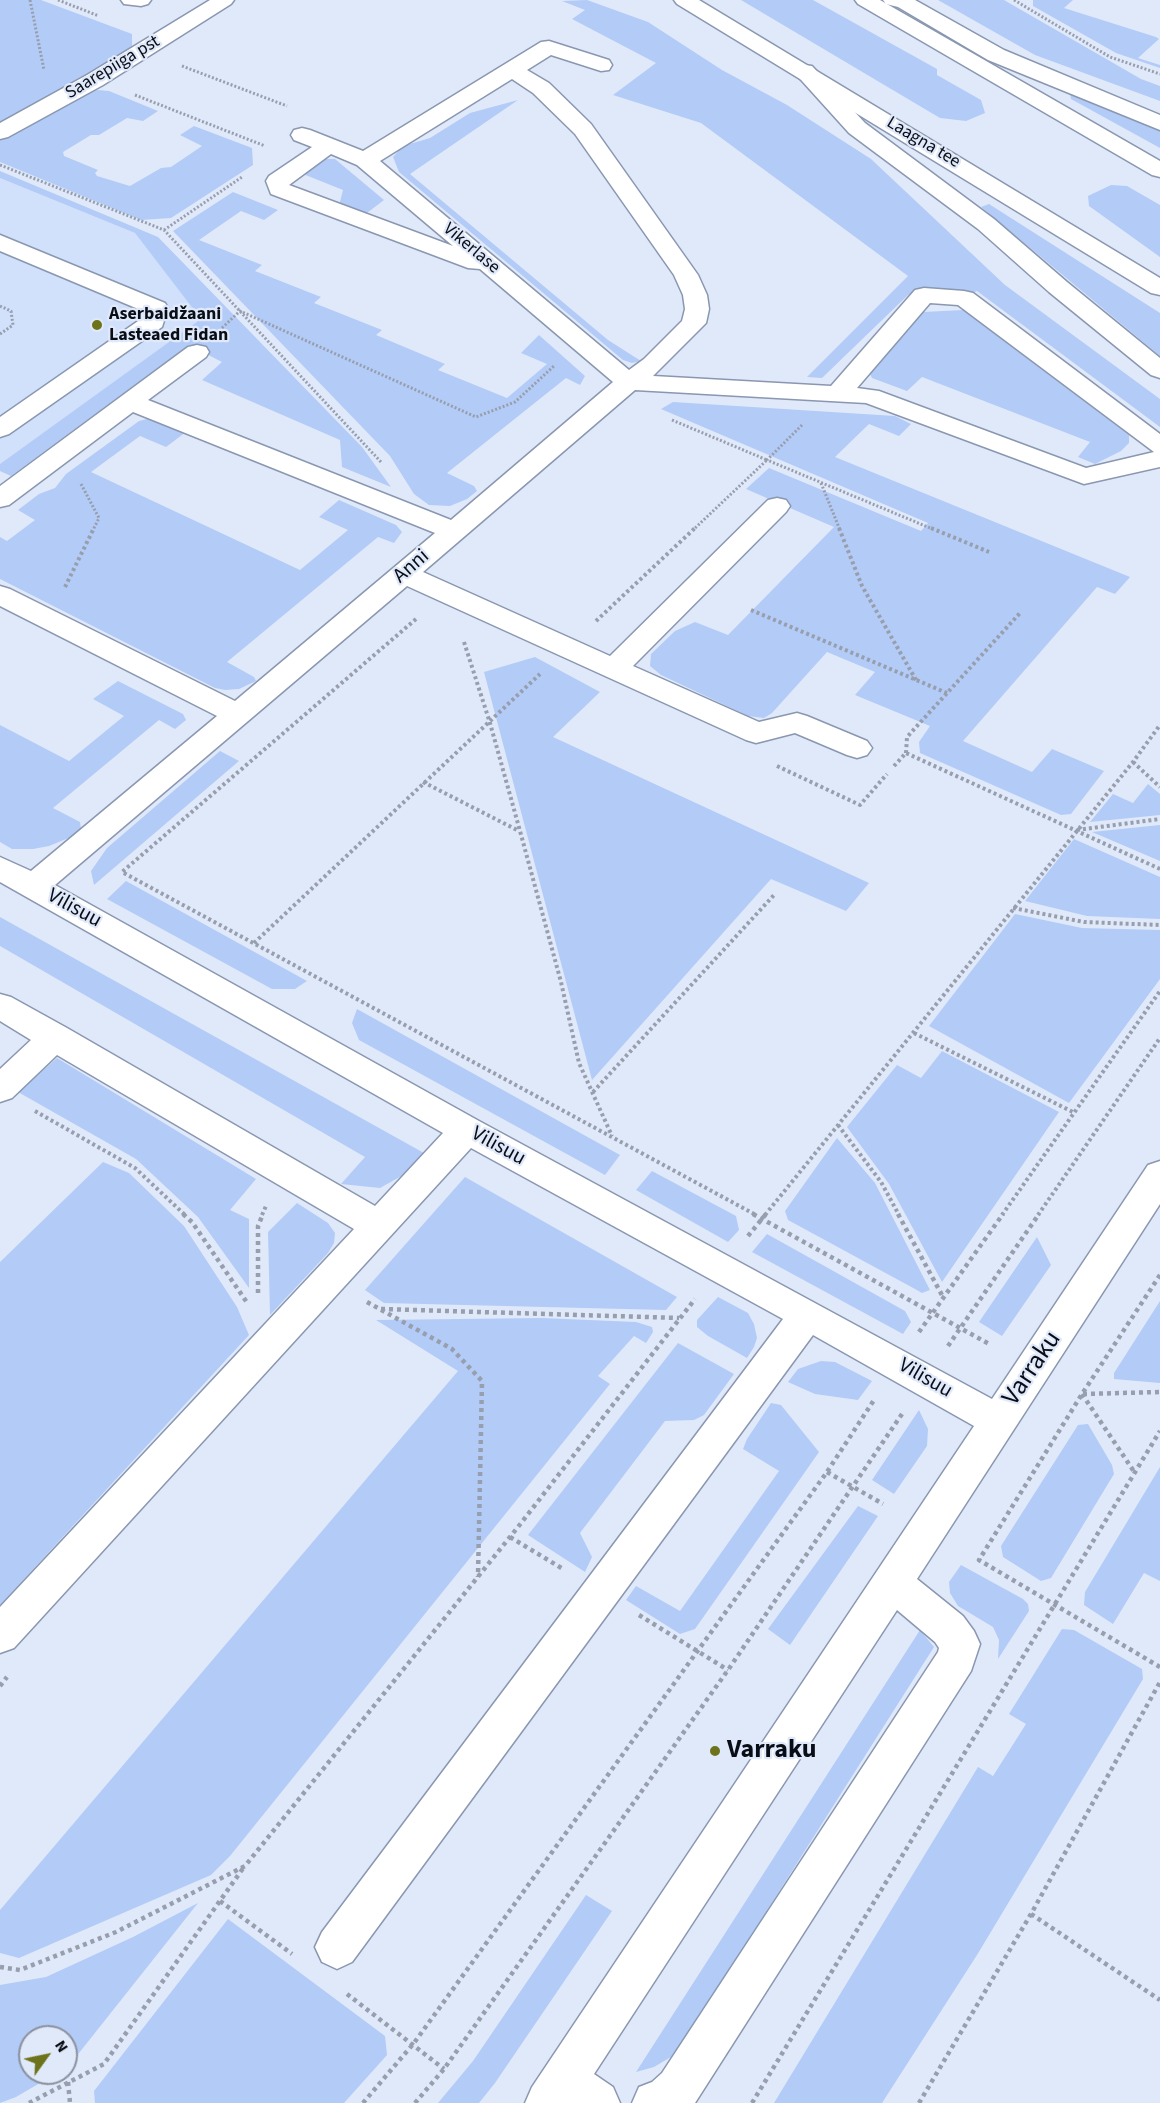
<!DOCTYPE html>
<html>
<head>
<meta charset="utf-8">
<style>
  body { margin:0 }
  #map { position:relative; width:1160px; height:2103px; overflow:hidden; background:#e0e9fa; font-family:"Source Sans 3",sans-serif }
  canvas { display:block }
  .north { position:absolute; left:18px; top:2025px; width:60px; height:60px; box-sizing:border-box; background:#e0e9fa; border:2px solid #8a919f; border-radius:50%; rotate:57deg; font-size:16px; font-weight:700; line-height:24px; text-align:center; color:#090d16 }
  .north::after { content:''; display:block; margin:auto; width:21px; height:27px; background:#6d731a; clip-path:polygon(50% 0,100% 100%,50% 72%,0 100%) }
</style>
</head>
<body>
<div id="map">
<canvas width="1160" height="2103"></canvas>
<div class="north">N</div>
</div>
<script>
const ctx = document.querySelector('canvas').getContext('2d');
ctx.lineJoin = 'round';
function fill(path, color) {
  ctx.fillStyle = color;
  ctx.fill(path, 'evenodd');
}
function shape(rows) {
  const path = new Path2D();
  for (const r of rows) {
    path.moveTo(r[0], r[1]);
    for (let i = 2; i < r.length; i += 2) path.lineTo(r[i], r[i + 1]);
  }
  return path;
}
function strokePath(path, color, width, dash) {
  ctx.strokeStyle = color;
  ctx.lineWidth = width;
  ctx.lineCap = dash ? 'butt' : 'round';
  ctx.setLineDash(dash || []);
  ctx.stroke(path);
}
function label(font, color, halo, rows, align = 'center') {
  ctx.font = font + ' "Source Sans 3",sans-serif';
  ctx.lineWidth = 4.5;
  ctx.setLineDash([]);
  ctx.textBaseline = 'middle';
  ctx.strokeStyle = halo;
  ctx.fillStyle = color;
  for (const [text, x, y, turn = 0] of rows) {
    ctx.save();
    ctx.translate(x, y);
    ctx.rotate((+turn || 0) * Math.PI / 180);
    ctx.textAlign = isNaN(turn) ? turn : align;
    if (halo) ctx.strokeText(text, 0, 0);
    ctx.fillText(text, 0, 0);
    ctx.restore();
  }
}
fill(shape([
  [0,178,135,233,202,319,0,464]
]), '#d1e0fb');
fill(shape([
  [0,0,41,0,132,34,132,48,0,127],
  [587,0,648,22,722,70,787,105,871,159,1005,285,1160,399,1160,427,977,291,967,295,947,290,926,290,908,295,822,378,807,377,908,276,701,123,613,95,656,63,572,19,585,10,562,1],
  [741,0,813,0,937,69,937,75,981,100,985,113,966,121,940,118],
  [938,0,1004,0,1141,79,1160,86,1160,101,1035,55],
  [1033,0,1073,0,1064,8,1156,37,1159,39,1138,58,1160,65,1160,68,1116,53,1033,6],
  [98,90,109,91,158,111,143,121,127,118,99,135,91,135,63,152,64,156,98,170,95,173,97,176,130,186,161,168,171,167,202,146,180,135,194,126,252,148,253,165,171,218,141,220,0,162,0,140,81,92],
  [1070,94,1160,130,1160,148,1071,99],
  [518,100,410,174,608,340,641,361,632,363,623,360,399,172,393,157,403,146,430,138,470,113],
  [325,159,335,159,384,200,363,216,339,206,343,190,303,174],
  [0,171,158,237,362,447,391,487,342,467,340,440,202,380,222,362,189,345,11,476,0,471,0,464,201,319,135,233,0,178],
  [1111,185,1127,186,1160,205,1160,257,1089,206,1088,196],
  [233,192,278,210,264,220,241,211,199,240,262,265,255,271,321,297,314,303,382,330,376,335,445,364,438,370,507,398,547,364,521,353,539,335,585,376,580,385,566,378,447,473,474,486,477,491,467,499,450,506,429,505,414,494,390,456,173,231],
  [989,204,1160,313,1160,356,981,207],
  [963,310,1129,435,1129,443,1121,451,1095,464,1078,457,1090,442,922,377,907,391,872,378,868,370,923,312],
  [673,402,895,416,911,424,899,436,869,424,835,457,1130,577,1115,594,1097,587,963,741,1032,772,1052,749,1104,771,1071,814,1061,815,920,753,919,742,930,726,855,695,875,672,827,652,772,713,764,718,748,716,661,675,650,666,651,654,675,631,695,622,728,635,834,527,746,489,769,468,921,531,928,523,661,409],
  [155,417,186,432,166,447,140,436,91,472,300,570,348,530,319,517,339,500,396,525,402,532,394,543,378,537,227,662,254,677,256,681,239,689,225,690,215,688,0,579,0,537,7,541,35,520,18,510,39,494,55,488,66,474,139,421],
  [535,657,600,692,553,737,869,883,846,911,771,879,592,1080,484,672],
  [118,681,183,714,186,720,175,729,159,720,53,808,80,822,81,829,71,837,49,846,33,849,12,849,0,842,0,725,69,761,124,716,93,699],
  [220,751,239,761,94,885,91,871,107,848],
  [1148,784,1160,794,1160,815,1090,822,1113,794,1133,803],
  [1160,825,1160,861,1092,832],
  [1074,839,1160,877,1160,919,1087,916,1025,901],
  [126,881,307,981,295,989,272,989,107,899],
  [1015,914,1082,928,1160,930,1160,979,1069,1103,929,1026],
  [0,917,424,1153,405,1174,380,1188,341,1184,365,1157,0,946],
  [357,1009,620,1155,605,1175,359,1040,352,1023],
  [942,1051,1059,1112,942,1282,889,1184,847,1127,897,1065,921,1078],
  [57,1058,256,1179,230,1210,249,1219,249,1288,198,1217,136,1159,18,1092],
  [837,1138,875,1183,930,1290,922,1293,915,1289,788,1220,785,1211],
  [103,1162,129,1173,184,1226,237,1307,249,1335,0,1605,0,1262],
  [652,1171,736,1216,739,1230,728,1242,636,1190],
  [465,1177,677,1297,666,1310,384,1303,365,1290],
  [297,1203,328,1223,335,1233,334,1243,328,1253,270,1315,268,1232],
  [767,1234,905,1311,911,1322,903,1334,752,1252],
  [1037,1237,1051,1265,1002,1336,979,1322],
  [718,1297,748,1313,754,1324,757,1338,754,1347,747,1358,708,1336,697,1327,697,1320],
  [1160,1301,1160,1383,1114,1379,1114,1373],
  [542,1318,636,1322,652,1327,653,1332,646,1343,634,1336,598,1376,610,1384,230,1856,211,1875,19,1958,0,1953,0,1910,458,1371,376,1320],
  [678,1343,734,1374,704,1415,694,1420,665,1421,580,1533,592,1557,585,1572,528,1535],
  [821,1361,835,1362,872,1381,858,1400,815,1394,788,1382,798,1369],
  [771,1403,781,1405,819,1452,695,1629,680,1634,626,1600,636,1586,680,1611,779,1471,743,1449,747,1439],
  [919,1410,928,1429,927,1446,894,1494,872,1480],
  [1088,1424,1112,1465,1114,1474,1051,1578,1041,1581,1003,1557,1001,1546,1078,1425],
  [1160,1467,1160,1581,1144,1573,1113,1624,1084,1605,1085,1592],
  [858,1506,878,1516,790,1645,768,1629],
  [961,1565,1023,1599,1028,1604,1029,1611,998,1659,999,1640,993,1627,958,1606,950,1593,949,1582],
  [1062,1629,1074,1630,1142,1669,1143,1679,977,1955,882,2103,774,2103,978,1767,993,1776,1026,1724,1009,1714],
  [920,1630,934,1647,676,2054,654,2067,636,2072],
  [586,1895,612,1911,495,2083,479,2103,438,2103,473,2061],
  [198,1903,79,2053,66,2064,66,2037,30,2037,30,2073,57,2073,16,2097,0,2103,0,1985,46,1977,133,1937],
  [228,1919,385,2036,387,2055,344,2103,95,2103,94,2091]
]), '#b3cbf7');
const minor = shape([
  [121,0,151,0,148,4,141,6,124,4,121,0],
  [210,0,234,0,231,4,103,85,8,137,0,139,0,123,87,75,210,0],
  [883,0,915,0,1004,50,1160,115,1160,130,988,60,898,7,886,4,883,0],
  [549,41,609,60,612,65,609,70,601,71,551,55,527,70,549,83,591,124,698,275,707,295,709,309,706,323,653,376,831,386,915,290,924,288,964,291,973,293,1160,434,1160,467,1084,484,866,403,635,390,423,572,610,656,768,500,777,498,786,500,790,506,786,512,633,666,759,722,797,713,807,716,867,741,872,748,867,755,857,758,847,755,795,733,756,743,746,740,407,586,55,885,479,1121,992,1399,1148,1165,1160,1161,1160,1204,917,1579,963,1616,974,1631,980,1644,971,1671,695,2103,632,2103,639,2087,652,2082,662,2073,938,1652,939,1648,935,1642,897,1610,594,2074,613,2087,620,2103,525,2103,532,2087,974,1426,813,1335,352,1962,337,1969,322,1962,315,1947,322,1932,783,1319,471,1148,14,1648,0,1653,0,1607,354,1229,57,1055,12,1098,0,1102,0,1069,31,1040,0,1021,0,994,11,997,67,1028,375,1206,443,1133,0,882,0,857,31,871,217,716,0,606,0,586,10,589,235,701,435,533,133,412,9,505,0,507,0,486,188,347,197,345,206,347,209,352,206,357,148,400,451,520,613,382,480,269,468,268,271,194,266,181,269,176,312,147,294,140,291,135,294,130,302,128,310,130,363,151,541,42,549,41],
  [512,79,533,93,575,134,674,275,683,295,685,309,682,321,644,359,629,370,380,161,512,79],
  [331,154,357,165,453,246,289,185,331,154],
  [930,303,958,305,1154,452,1086,468,879,391,857,388,930,303],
  [804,65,812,66,865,123,994,219,1067,282,1160,358,1160,378,1151,375,1049,292,978,229,849,133,793,71,796,66,804,65],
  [0,235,165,303,168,308,162,327,9,434,0,437,0,417,141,319,143,311,0,251,0,235]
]);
const major = shape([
  [674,0,699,0,1160,278,1160,295,1151,293,677,4,674,0],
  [855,0,880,0,1160,161,1160,177,1152,175,858,4,855,0]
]);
strokePath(minor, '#8997b0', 3);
strokePath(major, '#8997b0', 3);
strokePath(shape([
  [30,0,44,70],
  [58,0,99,16],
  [1014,0,1110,57,1160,74],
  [182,66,287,106],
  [135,95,265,146],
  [0,165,164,230,381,462],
  [164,230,242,177],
  [0,306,11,311,13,325,0,334],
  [222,328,240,311,476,417,515,402,554,366],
  [672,420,767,460,693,530],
  [802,425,767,460,935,530],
  [821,483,840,530],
  [81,484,99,518,93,530]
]), '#979ead', 3, [2, 2]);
strokePath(shape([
  [839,528,862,586,916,680],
  [931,528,989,552],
  [65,587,94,528],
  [751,610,947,693],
  [416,619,122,872,756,1215],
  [596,621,695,528],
  [464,642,490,723,520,831,561,982,579,1063,612,1136],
  [906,753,907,737,1020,613],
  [1133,762,1160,787],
  [777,766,860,805,887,774],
  [894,766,906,753,1160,869],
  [423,782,519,831],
  [1077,830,1160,819],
  [1013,908,1084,922,1160,925],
  [254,943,540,674],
  [914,1033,1075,1113],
  [593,1092,774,895],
  [35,1111,135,1168,185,1215],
  [838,1125,881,1182,899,1215],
  [262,1215,266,1206],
  [765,1215,1133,762,1160,725],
  [1002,1215,1160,991],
  [1038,1215,1160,1038]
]), '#979ead', 4, [3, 3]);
strokePath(shape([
  [183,1214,192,1222,248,1304],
  [753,1214,991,1345],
  [898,1214,943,1297],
  [748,1236,766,1214],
  [1160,1275,1082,1394,979,1560,1160,1667],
  [258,1293,258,1226,263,1214],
  [367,1302,452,1349,482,1381,478,1577],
  [381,1309,679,1318],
  [919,1332,1003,1214],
  [948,1346,1039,1214],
  [1082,1394,1135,1473],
  [1083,1394,1160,1392],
  [827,1472,883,1504],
  [510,1537,563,1569],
  [639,1615,728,1670],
  [0,1686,7,1677],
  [220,1901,292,1954],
  [1031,1914,1160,2000],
  [0,1967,20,1970,116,1932,245,1866,518,1527,695,1299],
  [347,1994,444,2069],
  [68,2082,70,2103],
  [29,2103,104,2064,244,1867],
  [363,2103,414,2043,827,1472,874,1400],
  [415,2103,444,2069,728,1670,902,1414],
  [752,2103,1160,1431],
  [919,2103,1031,1914,1160,1682]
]), '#979ead', 4.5, [4, 4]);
fill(minor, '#fff');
fill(major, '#fff');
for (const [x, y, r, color] of [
  [97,325,6,"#6d731a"],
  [715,1751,6,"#6d731a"]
]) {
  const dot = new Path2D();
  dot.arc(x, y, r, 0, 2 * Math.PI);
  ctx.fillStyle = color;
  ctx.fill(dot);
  strokePath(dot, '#e0e9fa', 2);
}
label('18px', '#090d16', '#e0e9fa', [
  ["Saarepiiga pst",113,68,-31],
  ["Laagna tee",923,143,31],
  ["Vikerlase",471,249,40]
]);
label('bold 18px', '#090d16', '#e0e9fa', [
  ["Aserbaidžaani",109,315],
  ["Lasteaed Fidan",109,336]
], 'left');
label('21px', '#090d16', '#e0e9fa', [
  ["Anni",412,567,-41],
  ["Vilisuu",74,909,29],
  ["Vilisuu",498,1147,29],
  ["Vilisuu",925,1379,30]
]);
label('26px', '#090d16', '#e0e9fa', [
  ["Varraku",1033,1369,-56]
]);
label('bold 26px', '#090d16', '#e0e9fa', [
  ["Varraku",727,1751]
], 'left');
</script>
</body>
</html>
